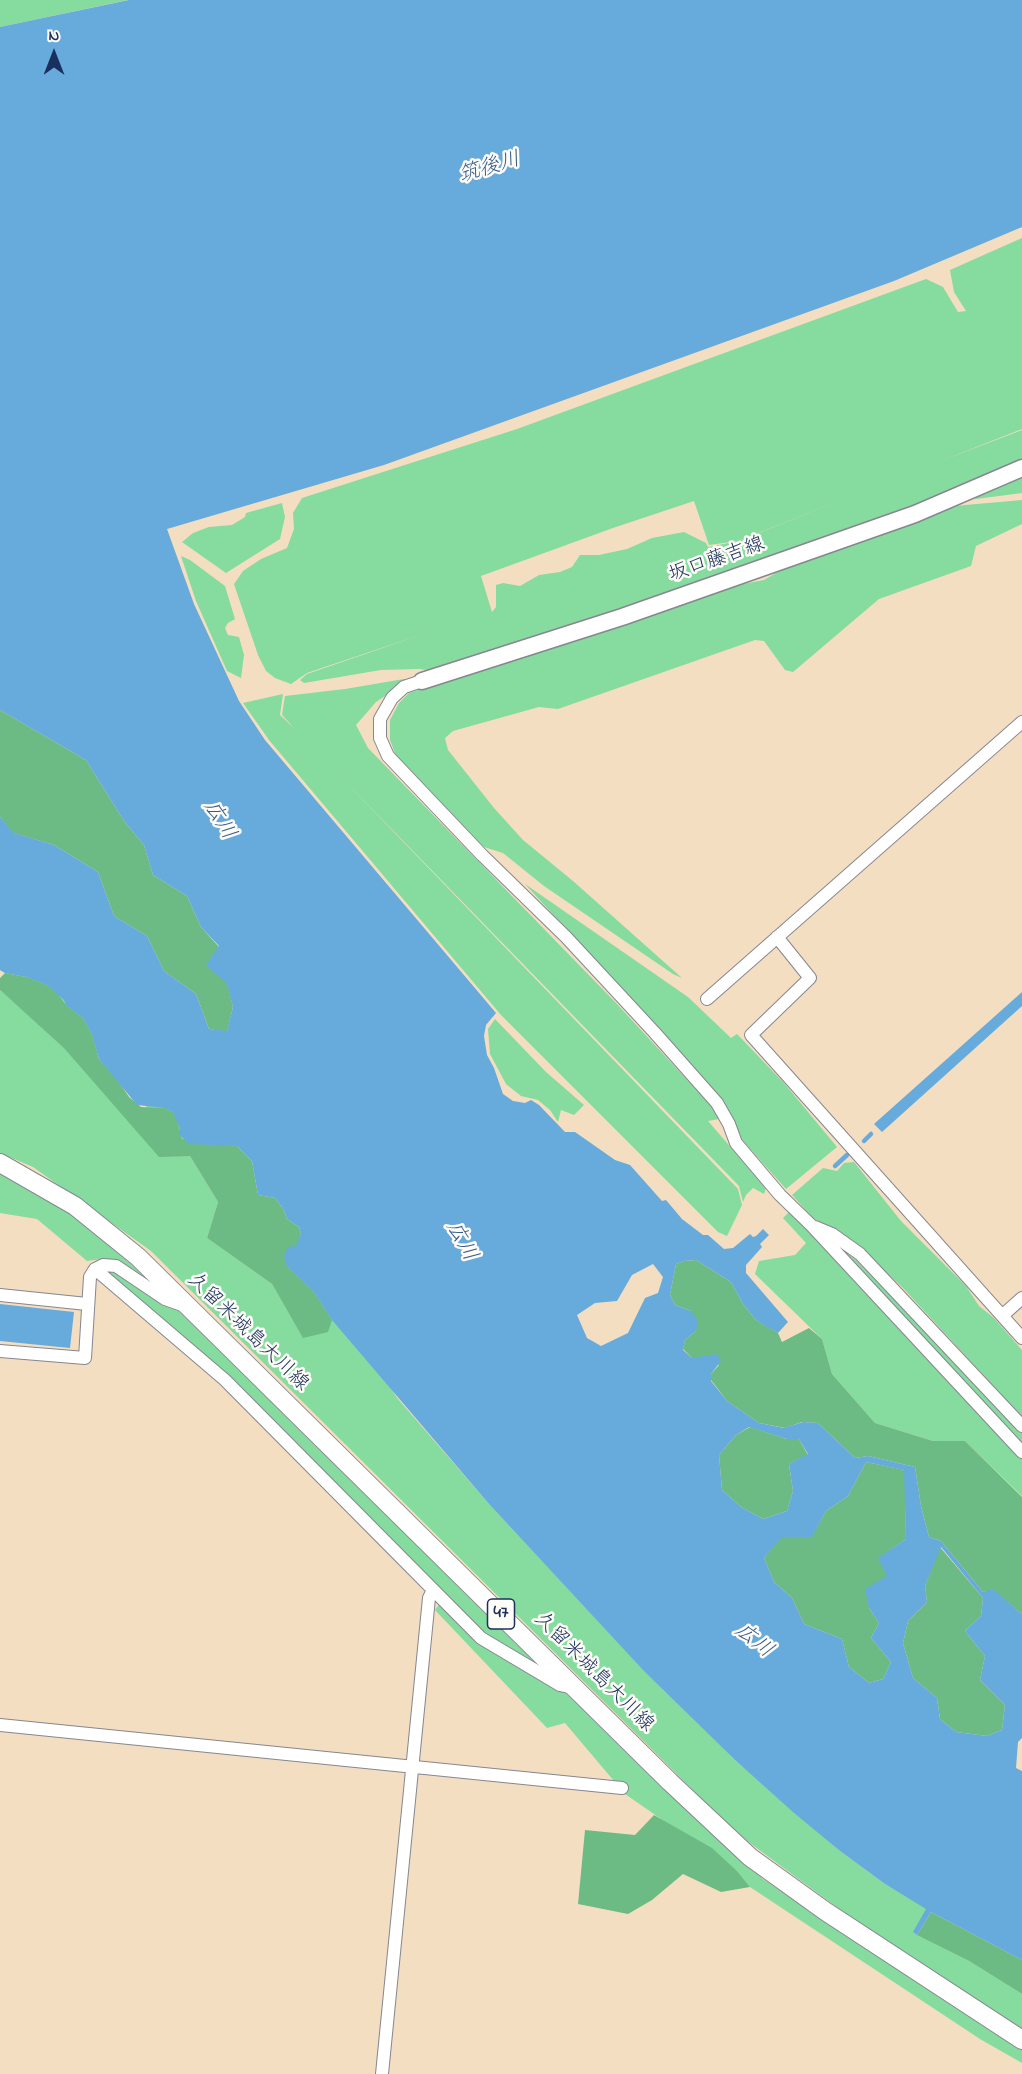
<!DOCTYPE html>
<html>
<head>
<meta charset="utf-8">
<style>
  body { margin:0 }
  #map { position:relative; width:1022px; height:2074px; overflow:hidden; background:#f3dec1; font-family:"Indie Flower",sans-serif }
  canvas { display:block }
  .north { position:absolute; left:24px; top:24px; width:60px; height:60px; -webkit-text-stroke:4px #fdfcf7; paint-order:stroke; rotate:0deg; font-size:16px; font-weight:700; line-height:24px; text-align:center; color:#1b2f5e }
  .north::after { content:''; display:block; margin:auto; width:21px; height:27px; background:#1b2f5e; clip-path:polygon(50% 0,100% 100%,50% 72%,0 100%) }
</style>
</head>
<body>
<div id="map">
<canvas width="1022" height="2074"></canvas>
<div class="north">N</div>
</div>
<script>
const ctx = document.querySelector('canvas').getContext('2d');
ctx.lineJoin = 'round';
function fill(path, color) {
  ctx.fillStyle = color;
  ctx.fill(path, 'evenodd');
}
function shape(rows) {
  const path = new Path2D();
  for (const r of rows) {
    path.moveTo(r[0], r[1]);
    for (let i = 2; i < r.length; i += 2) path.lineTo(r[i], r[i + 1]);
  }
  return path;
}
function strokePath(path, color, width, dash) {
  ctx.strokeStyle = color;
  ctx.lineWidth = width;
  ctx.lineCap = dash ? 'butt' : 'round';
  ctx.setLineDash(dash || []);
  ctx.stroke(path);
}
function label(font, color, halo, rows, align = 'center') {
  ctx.font = font + ' "Indie Flower","Klee One",sans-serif';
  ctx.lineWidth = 5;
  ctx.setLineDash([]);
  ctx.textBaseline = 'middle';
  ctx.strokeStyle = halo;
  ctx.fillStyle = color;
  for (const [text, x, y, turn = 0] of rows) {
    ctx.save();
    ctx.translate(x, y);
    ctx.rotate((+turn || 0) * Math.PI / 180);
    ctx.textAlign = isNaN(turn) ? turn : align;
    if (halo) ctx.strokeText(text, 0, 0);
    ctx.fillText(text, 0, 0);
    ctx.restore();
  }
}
fill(shape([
  [0,0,128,0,0,27],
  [1022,238,1022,429,941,461,1022,430,1022,462,893,516,684,591,436,671,419,669,381,670,304,683,300,680,307,674,429,632,307,673,291,684,275,678,266,671,258,655,234,584,243,571,261,559,287,548,294,529,293,513,302,498,517,429,926,279,943,287,958,312,966,311,954,292,950,270],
  [846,498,739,541,708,547,706,543,684,532,652,538,627,549,599,555,580,555,572,567,560,572,539,575,520,586,503,583,496,585,496,607,492,612,481,576,613,528,694,501,709,545,738,541],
  [1022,474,1022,493,976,499,973,497],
  [1022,500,1022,524,976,546,971,566,879,599,793,672,785,670,764,641,755,640,558,709,539,707,453,731,445,738,448,750,494,808,523,840,573,881,682,978,673,974,544,886,503,853,484,847,396,756,390,740,390,720,399,703,409,693,733,586,764,580,781,570,855,543,943,507],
  [282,503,285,517,280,539,226,573,182,542,193,533,209,527,232,525,245,517,246,513],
  [181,556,190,560,225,586,235,619,228,623,225,628,228,635,239,637,244,655,241,678,227,671,196,601],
  [404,679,409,680,376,702,356,725,368,748,617,1004,713,1108,719,1119,708,1121,766,1188,764,1194,753,1188,746,1195,743,1202,739,1186,336,772,738,1189,742,1205,727,1236,718,1232,501,1015,269,740,243,703,283,694,280,715,294,728,282,715,285,696,345,689],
  [0,817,398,1399,489,1504,644,1670,735,1760,840,1851,885,1884,927,1909,914,1933,969,1961,1022,1994,1022,2030,869,1931,735,1832,151,1251,33,1167,0,1153,0,990,190,1156,218,1202,207,1238,272,1284,303,1337,284,1256,27,977,5,973,0,970],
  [525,884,688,997,731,1038,737,1034,784,1083,837,1147,786,1189,743,1141,727,1107,713,1089],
  [495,1019,546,1072,584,1105,574,1115,561,1110,558,1122,550,1110,538,1100,521,1096,506,1084,490,1054,488,1029],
  [854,1162,901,1221,966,1286,979,1306,994,1318,1022,1350,1022,1417,903,1288,853,1242,813,1218,792,1195,823,1168,837,1171,844,1163],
  [0,1174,72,1215,163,1291,117,1263,101,1259,87,1261,37,1219,0,1213],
  [790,1211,1022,1459,1022,1496,965,1441,933,1441,875,1423,832,1374,822,1339,755,1274,759,1261,795,1255,806,1243,783,1218],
  [837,1246,856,1260,1022,1432,1022,1445],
  [107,1272,118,1273,180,1312,557,1680,484,1635],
  [440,1603,475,1639,573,1698,763,1879,988,2029,1022,2048,1022,2063,980,2039,750,1887,738,1872,625,1794,565,1723,547,1728,435,1610]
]), '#86db9e');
fill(shape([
  [0,710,86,760,124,821,144,845,153,875,187,896,201,927,219,947,233,1007,227,1032,209,1029,196,994,164,971,147,936,114,916,98,872,54,845,13,833,0,817],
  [5,973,27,977,47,985,57,993,66,1005,83,1018,92,1034,99,1059,117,1079,129,1097,141,1107,165,1108,173,1112,177,1118,182,1139,237,1146,252,1161,258,1195,275,1198,284,1210,287,1219,299,1227,301,1234,300,1240,286,1265,314,1292,332,1320,328,1332,303,1338,272,1284,207,1238,218,1202,190,1156,159,1157,64,1048,0,990,0,978],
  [696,1260,731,1282,743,1304,756,1320,778,1333,782,1342,809,1328,822,1339,832,1374,875,1423,933,1441,965,1441,1022,1497,1022,1614,993,1590,983,1592,941,1541,929,1537,921,1506,915,1467,868,1456,855,1458,818,1423,802,1422,785,1428,759,1423,727,1401,711,1380,711,1374,719,1365,703,1358,692,1358,683,1349,685,1340,696,1331,691,1311,675,1305,670,1295,676,1264,684,1261],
  [750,1427,787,1439,799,1439,808,1455,789,1464,793,1491,787,1511,763,1519,741,1507,722,1490,719,1455,736,1435],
  [866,1462,905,1470,906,1539,879,1558,888,1575,869,1608,879,1623,871,1638,891,1662,883,1679,869,1683,849,1667,842,1639,804,1624,792,1598,774,1582,764,1558,781,1537,812,1536,826,1511,848,1496],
  [940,1547,983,1598,981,1616,965,1631,985,1656,980,1680,1005,1705,1002,1730,987,1736,956,1732,940,1719,937,1698,913,1678,903,1643,908,1621,927,1602,925,1586],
  [654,1815,712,1848,738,1872,750,1887,721,1892,683,1874,652,1900,628,1914,578,1904,585,1830,635,1835],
  [931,1912,1022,1960,1022,1994,969,1961,917,1935]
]), '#6cbb85');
fill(shape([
  [129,0,1022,0,1022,227,894,281,384,465,167,529,194,604,239,701,265,740,496,1013,486,1025,484,1036,487,1055,494,1068,503,1094,513,1101,525,1103,531,1100,539,1105,565,1132,575,1132,615,1160,630,1165,662,1201,666,1200,682,1219,703,1235,708,1235,724,1249,733,1248,750,1234,753,1237,756,1236,763,1229,769,1235,760,1244,762,1247,746,1265,746,1273,788,1322,778,1333,767,1327,756,1320,743,1304,731,1282,696,1260,684,1261,676,1264,670,1295,675,1305,691,1311,698,1321,696,1331,685,1340,683,1350,692,1358,717,1354,721,1361,711,1374,711,1381,727,1401,759,1423,784,1428,803,1422,818,1423,855,1458,868,1456,915,1467,921,1506,929,1537,941,1541,983,1592,993,1589,1022,1614,1022,1738,1018,1742,1016,1768,1022,1771,1022,1960,931,1912,917,1935,913,1932,926,1909,885,1884,840,1851,793,1812,735,1760,644,1671,489,1504,332,1320,314,1292,286,1265,284,1256,288,1247,296,1246,301,1234,299,1227,287,1219,284,1210,275,1198,258,1195,252,1161,237,1146,189,1144,180,1135,180,1128,173,1112,165,1108,137,1105,99,1059,92,1034,83,1018,66,1005,64,1000,47,985,27,977,5,973,0,970,0,817,14,833,54,845,98,872,114,916,147,936,164,971,196,994,209,1029,227,1031,233,1007,227,984,206,965,219,946,201,927,187,896,153,875,144,845,124,821,86,760,0,710,0,27],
  [653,1264,663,1277,658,1293,645,1298,628,1333,601,1346,587,1338,577,1315,595,1303,617,1301,632,1275],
  [749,1427,787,1439,799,1439,808,1454,789,1464,793,1491,787,1511,763,1519,741,1507,722,1490,719,1455,736,1435],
  [866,1462,904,1470,906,1539,878,1558,887,1576,865,1589,869,1608,879,1623,871,1638,891,1662,883,1679,869,1683,849,1667,842,1639,804,1624,792,1598,774,1582,764,1558,782,1537,812,1537,826,1511,848,1496],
  [941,1547,983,1598,981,1616,965,1631,985,1656,980,1680,1005,1705,1002,1730,987,1736,956,1732,940,1719,937,1698,913,1678,903,1643,908,1621,927,1602,925,1586],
  [1022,992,1022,1006,882,1132,874,1124],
  [0,1304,74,1312,70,1348,0,1341]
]), '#67aadc');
strokePath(shape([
  [864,1141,871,1134],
  [835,1166,847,1155]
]), '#67aadc', 4.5);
const street = shape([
  [422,681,404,687,392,698,380,719,380,738,388,756,482,855,566,937,655,1033,717,1103,729,1124,736,1143,780,1195,811,1225,1022,1452],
  [777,937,810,978,751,1035,1022,1338],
  [707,999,1022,722],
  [815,1227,832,1234,860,1254,1022,1426],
  [95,1269,225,1380,481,1638,560,1685,573,1688],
  [0,1295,87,1304],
  [1003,1315,1022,1298],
  [0,1351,85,1358,90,1277,95,1269,103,1265,116,1266,165,1299,185,1306],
  [0,1725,622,1788],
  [382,2074,429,1598,433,1590]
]);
const secondary = shape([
  [422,681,622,617,915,514,1022,468]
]);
const primary = shape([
  [0,1163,75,1206,138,1257,670,1782,750,1857,825,1911,1022,2040]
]);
strokePath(street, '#878690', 14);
strokePath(secondary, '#878690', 19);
strokePath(primary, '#878690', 20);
strokePath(street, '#fff', 12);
strokePath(secondary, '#fff', 16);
strokePath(primary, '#fff', 18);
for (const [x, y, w] of [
  [501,1614,27]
]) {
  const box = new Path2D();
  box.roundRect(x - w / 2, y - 15, w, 30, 4.5);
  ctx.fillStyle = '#fdfcf7';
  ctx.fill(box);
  strokePath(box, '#1b2f5e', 1.5);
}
label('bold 18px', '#1b2f5e', null, [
  ["47",501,1614]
]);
label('20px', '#1b2f5e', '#fdfcf7', [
  ["坂口藤吉線",717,561,-19],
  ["久留米城島大川線",247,1333,44],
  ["久留米城島大川線",593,1673,45]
]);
label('italic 21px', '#365a8a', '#fdfcf7', [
  ["筑後川",490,169,-16],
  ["広川",218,821,58],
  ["広川",460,1242,61],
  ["広川",753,1642,38]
]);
</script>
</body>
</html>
